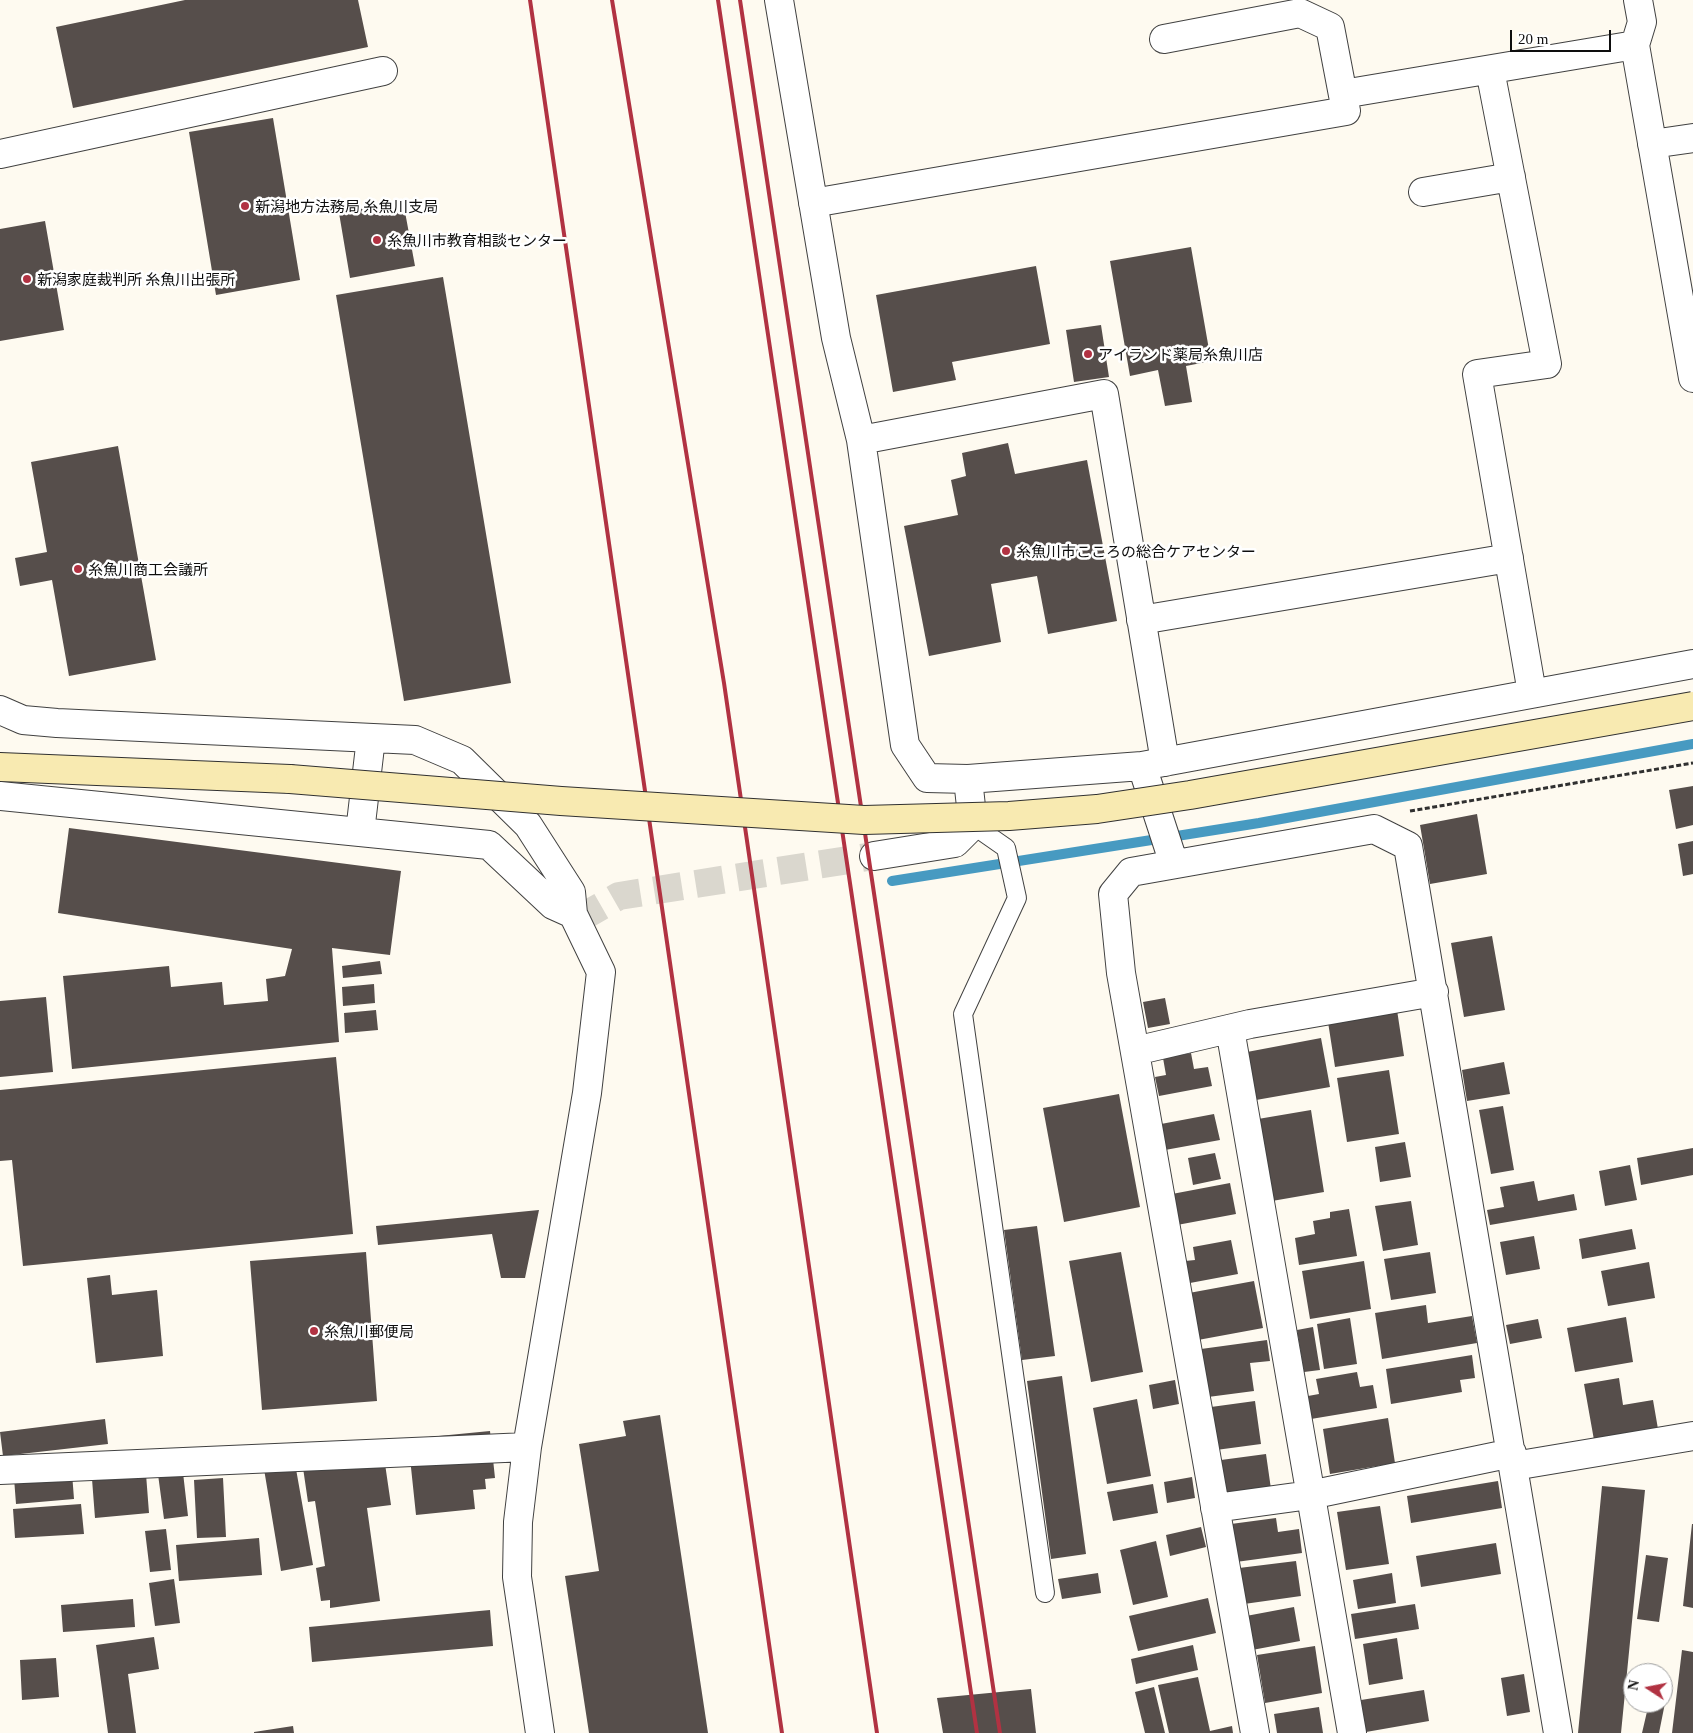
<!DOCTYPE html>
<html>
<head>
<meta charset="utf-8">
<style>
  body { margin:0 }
  #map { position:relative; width:1693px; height:1733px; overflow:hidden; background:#fefaf0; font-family:Georgia,serif }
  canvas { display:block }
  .north { position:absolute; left:1623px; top:1663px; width:50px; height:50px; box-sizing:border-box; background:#fff; border:1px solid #9f9f9f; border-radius:50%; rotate:281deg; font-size:14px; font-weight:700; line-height:20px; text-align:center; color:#0e0e0e }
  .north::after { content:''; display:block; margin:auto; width:18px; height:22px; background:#b13242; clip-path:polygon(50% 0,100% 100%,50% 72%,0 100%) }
  .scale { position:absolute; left:1510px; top:30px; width:101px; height:22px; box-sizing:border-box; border:2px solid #0e0e0e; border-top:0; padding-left:6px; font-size:15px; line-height:18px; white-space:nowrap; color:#0e0e0e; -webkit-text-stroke:4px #fff; paint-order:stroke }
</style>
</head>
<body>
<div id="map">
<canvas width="1693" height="1733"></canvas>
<div class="north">N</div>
<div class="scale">20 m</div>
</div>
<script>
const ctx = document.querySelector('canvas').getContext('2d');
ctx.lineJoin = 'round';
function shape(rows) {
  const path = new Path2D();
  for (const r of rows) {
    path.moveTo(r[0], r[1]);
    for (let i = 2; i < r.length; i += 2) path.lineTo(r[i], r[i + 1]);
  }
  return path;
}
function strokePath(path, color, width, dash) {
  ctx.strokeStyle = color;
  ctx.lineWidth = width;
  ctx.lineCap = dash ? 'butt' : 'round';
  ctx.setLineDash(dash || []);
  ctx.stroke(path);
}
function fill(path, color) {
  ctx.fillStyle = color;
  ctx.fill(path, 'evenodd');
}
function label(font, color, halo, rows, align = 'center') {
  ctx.font = font + ' Georgia,"Noto Sans JP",serif';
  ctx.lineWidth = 5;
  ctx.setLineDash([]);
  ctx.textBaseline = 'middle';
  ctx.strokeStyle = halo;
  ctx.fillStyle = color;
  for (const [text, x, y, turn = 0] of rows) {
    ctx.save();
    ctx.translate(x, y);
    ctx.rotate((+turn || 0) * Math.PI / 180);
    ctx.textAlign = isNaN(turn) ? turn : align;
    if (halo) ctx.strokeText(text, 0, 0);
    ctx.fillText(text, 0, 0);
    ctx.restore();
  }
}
strokePath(shape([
  [892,881,1259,823,1693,744]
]), '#479ac1', 10);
fill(shape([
  [185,0,358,0,368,47,73,108,56,27],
  [273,118,300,280,216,295,189,132],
  [403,201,415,266,350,278,339,213],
  [45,221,64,330,0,341,0,229],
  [1191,247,1211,361,1186,366,1192,402,1165,406,1158,370,1130,376,1110,261],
  [1036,266,1050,344,952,362,956,380,893,392,876,295],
  [443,277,511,683,404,701,336,295],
  [1101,325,1109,377,1074,382,1066,330],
  [1008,443,1015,474,1087,460,1117,621,1048,634,1037,576,991,584,1001,642,929,656,904,526,958,515,951,480,966,476,962,453],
  [118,446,156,660,69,676,52,580,20,586,15,558,47,552,31,462],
  [1693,786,1693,825,1676,829,1669,790],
  [1477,814,1487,874,1430,884,1420,825],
  [69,828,401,871,390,955,332,948,339,1042,72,1069,63,976,169,966,171,987,222,982,224,1005,268,1001,266,979,285,976,292,949,58,913],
  [1693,841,1693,874,1683,876,1678,844],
  [1492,936,1505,1010,1464,1017,1451,943],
  [380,961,382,974,343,978,342,966],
  [374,984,375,1003,343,1006,342,987],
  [46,997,53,1072,0,1077,0,1001],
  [1165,998,1170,1024,1148,1028,1143,1002],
  [376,1010,378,1030,345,1033,344,1013],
  [1397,1010,1404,1056,1335,1067,1328,1022],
  [1321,1038,1330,1087,1256,1100,1247,1052],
  [1191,1053,1194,1069,1208,1067,1212,1086,1159,1096,1155,1077,1166,1075,1163,1058],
  [336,1057,353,1234,23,1266,12,1160,0,1161,0,1090],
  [1504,1062,1510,1094,1467,1101,1462,1070],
  [1389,1070,1399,1134,1347,1142,1337,1078],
  [1119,1094,1140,1207,1064,1222,1043,1108],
  [1503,1106,1514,1170,1491,1174,1479,1110],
  [1311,1110,1324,1192,1272,1201,1258,1119],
  [1214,1114,1220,1140,1165,1150,1161,1124],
  [1405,1142,1411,1177,1380,1182,1375,1147],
  [1693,1148,1693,1175,1641,1185,1637,1158],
  [1215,1153,1221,1179,1193,1185,1188,1158],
  [1630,1165,1637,1200,1605,1206,1599,1171],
  [1534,1181,1538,1201,1574,1194,1577,1210,1490,1225,1487,1210,1504,1207,1500,1187],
  [1230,1183,1236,1214,1177,1225,1172,1194],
  [1411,1201,1418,1245,1383,1251,1375,1206],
  [1349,1209,1357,1256,1299,1265,1295,1238,1315,1234,1313,1221,1330,1218,1330,1212],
  [539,1210,525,1278,501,1278,492,1234,378,1245,376,1226],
  [1037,1226,1055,1356,1022,1360,1004,1230],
  [1632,1229,1636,1249,1582,1259,1579,1239],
  [1534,1236,1540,1269,1506,1275,1500,1242],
  [1231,1240,1238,1274,1190,1283,1185,1261,1195,1260,1193,1247],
  [366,1252,377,1401,262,1410,250,1261],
  [1121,1252,1143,1372,1091,1382,1069,1261],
  [1430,1252,1436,1293,1391,1300,1384,1259],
  [1364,1261,1371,1309,1310,1319,1302,1271],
  [1649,1262,1655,1298,1608,1306,1601,1271],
  [110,1275,112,1295,157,1290,163,1356,96,1363,87,1278],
  [1254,1281,1263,1328,1198,1340,1189,1293],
  [1426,1305,1428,1323,1472,1316,1477,1343,1382,1359,1375,1313],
  [1626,1317,1633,1362,1575,1372,1567,1328],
  [1350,1318,1357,1364,1324,1369,1317,1324],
  [1538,1319,1542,1338,1510,1344,1506,1325],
  [1313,1327,1320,1370,1304,1372,1297,1330],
  [1267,1340,1270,1361,1250,1363,1254,1391,1208,1397,1201,1349],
  [1472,1355,1475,1378,1460,1380,1462,1392,1391,1404,1386,1369],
  [1357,1372,1360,1387,1373,1385,1377,1408,1311,1419,1308,1396,1319,1394,1316,1379],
  [1062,1376,1086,1554,1051,1559,1027,1381],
  [1619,1378,1623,1405,1653,1400,1658,1429,1594,1440,1584,1384],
  [1175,1380,1179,1404,1153,1409,1149,1385],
  [1137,1399,1151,1476,1107,1484,1093,1408],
  [1255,1401,1261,1444,1216,1450,1211,1407],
  [660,1415,708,1733,589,1733,565,1576,599,1571,579,1444,626,1436,623,1421],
  [1388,1418,1395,1463,1330,1474,1323,1429],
  [105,1419,108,1444,3,1456,0,1432],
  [490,1431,495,1478,485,1479,486,1489,473,1490,475,1509,416,1515,408,1439],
  [383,1450,391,1505,367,1508,380,1601,330,1608,330,1600,321,1601,316,1568,325,1566,315,1501,308,1502,302,1461],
  [293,1452,313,1565,281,1571,262,1457],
  [1266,1454,1271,1489,1225,1496,1221,1460],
  [182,1464,188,1516,164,1519,157,1467],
  [72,1473,74,1499,16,1504,14,1478],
  [146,1474,149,1513,95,1518,92,1479],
  [1192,1477,1195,1498,1167,1503,1164,1482],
  [223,1478,226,1537,197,1538,194,1480],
  [1498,1481,1502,1508,1411,1523,1407,1496],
  [1153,1484,1158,1513,1113,1521,1107,1492],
  [1602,1486,1645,1490,1621,1733,1578,1733],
  [81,1504,84,1534,15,1538,13,1509],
  [1380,1506,1389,1564,1346,1570,1337,1512],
  [1276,1518,1278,1532,1299,1529,1302,1553,1236,1562,1231,1524],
  [1692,1524,1693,1524,1693,1608,1683,1606],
  [1201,1527,1206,1547,1170,1556,1166,1535],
  [166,1529,171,1570,150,1572,145,1531],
  [259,1538,262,1575,179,1581,176,1545],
  [1156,1541,1168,1597,1133,1605,1120,1550],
  [1496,1543,1501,1574,1421,1587,1416,1556],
  [1646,1555,1668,1558,1659,1622,1637,1619],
  [1296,1561,1301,1596,1244,1604,1239,1568],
  [1098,1573,1101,1593,1062,1599,1058,1579],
  [1392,1573,1396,1603,1358,1609,1353,1580],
  [174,1579,180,1623,155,1626,149,1583],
  [1208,1598,1216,1633,1138,1651,1129,1616],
  [133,1599,135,1627,63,1632,61,1605],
  [1415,1604,1419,1629,1355,1639,1351,1614],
  [1294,1607,1300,1641,1252,1650,1246,1616],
  [490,1610,493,1646,312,1662,309,1627],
  [154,1637,159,1669,128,1674,136,1733,108,1733,96,1645],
  [1397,1638,1403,1679,1369,1685,1363,1644],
  [1193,1645,1198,1670,1136,1684,1131,1659],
  [1315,1646,1322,1693,1265,1703,1257,1655],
  [1682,1650,1693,1652,1693,1733,1672,1733],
  [56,1658,59,1697,22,1700,20,1660],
  [1524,1674,1530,1712,1507,1716,1501,1678],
  [1198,1677,1210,1731,1232,1726,1233,1733,1169,1733,1158,1685],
  [1154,1687,1165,1733,1145,1733,1135,1692],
  [1663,1687,1668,1688,1659,1733,1642,1733,1649,1703,1663,1703],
  [1031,1689,1036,1733,943,1733,937,1698],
  [1424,1690,1429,1721,1366,1732,1361,1700],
  [1319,1707,1323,1733,1277,1733,1274,1714],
  [293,1726,294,1733,254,1733,254,1732]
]), '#564e4b');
strokePath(shape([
  [577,920,619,896,874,856]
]), '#dad7ce', 28, [28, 14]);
const lane = shape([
  [973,825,1006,848,1017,898,963,1014,1045,1593]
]);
const street = shape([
  [779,0,836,338,861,440,905,745,927,778,968,779,1142,766,1693,664],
  [1638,0,1642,22,1635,45,1693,378],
  [1490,70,1547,364,1477,374,1532,693],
  [1343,94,1635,45],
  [1652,144,1693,138],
  [0,154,383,71],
  [1423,192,1511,177],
  [813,203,1346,111,1330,27,1300,13,1164,39],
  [861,440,1104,394,1165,762],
  [1141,620,1509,558],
  [0,710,23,720,57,723,415,740,462,760,528,825,571,892,573,914,601,972,587,1093,527,1447,518,1522,517,1577,540,1733],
  [1142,766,1174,864],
  [0,796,489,845,553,905,573,914],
  [360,832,371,738],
  [874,856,955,843,973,825,968,779],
  [1230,1029,1352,1733],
  [1135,1051,1250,1024,1434,992],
  [1514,1466,1693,1436],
  [0,1470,527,1447],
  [1215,1508,1310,1495,1512,1453],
  [1255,1733,1121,973,1113,894,1131,872,1374,829,1408,846,1558,1733]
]);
const secondary = shape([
  [0,767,290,779]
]);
strokePath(lane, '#414141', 20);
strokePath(street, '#414141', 30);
strokePath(secondary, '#303030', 30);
strokePath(shape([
  [1410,811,1693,763]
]), '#303030', 3, [5, 2.5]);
strokePath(lane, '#fff', 18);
strokePath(street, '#fff', 28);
strokePath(secondary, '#f8eab1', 28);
strokePath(shape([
  [530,0,782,1733],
  [612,0,724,683,877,1733],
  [718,0,977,1733],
  [740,0,1000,1733]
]), '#b13242', 4);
const secondaryBridge = shape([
  [290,779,561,801,864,820,1009,816,1097,809,1190,795,1693,706]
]);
strokePath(secondaryBridge, '#303030', 30, []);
strokePath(secondaryBridge, '#f8eab1', 28);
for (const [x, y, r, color] of [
  [245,206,5,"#b13242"],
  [377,240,5,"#b13242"],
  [27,279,5,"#b13242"],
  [1088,354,5,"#b13242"],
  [1006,551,5,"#b13242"],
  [78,569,5,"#b13242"],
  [314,1331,5,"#b13242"]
]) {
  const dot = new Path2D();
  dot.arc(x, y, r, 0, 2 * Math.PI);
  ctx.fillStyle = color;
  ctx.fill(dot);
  strokePath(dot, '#fff', 2);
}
label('15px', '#0e0e0e', '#fff', [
  ["新潟地方法務局 糸魚川支局",255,206],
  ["糸魚川市教育相談センター",387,240],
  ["新潟家庭裁判所 糸魚川出張所",37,279],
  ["アイランド薬局糸魚川店",1098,354],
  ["糸魚川市こころの総合ケアセンター",1016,551],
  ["糸魚川商工会議所",88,569],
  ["糸魚川郵便局",324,1331]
], 'left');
</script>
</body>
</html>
